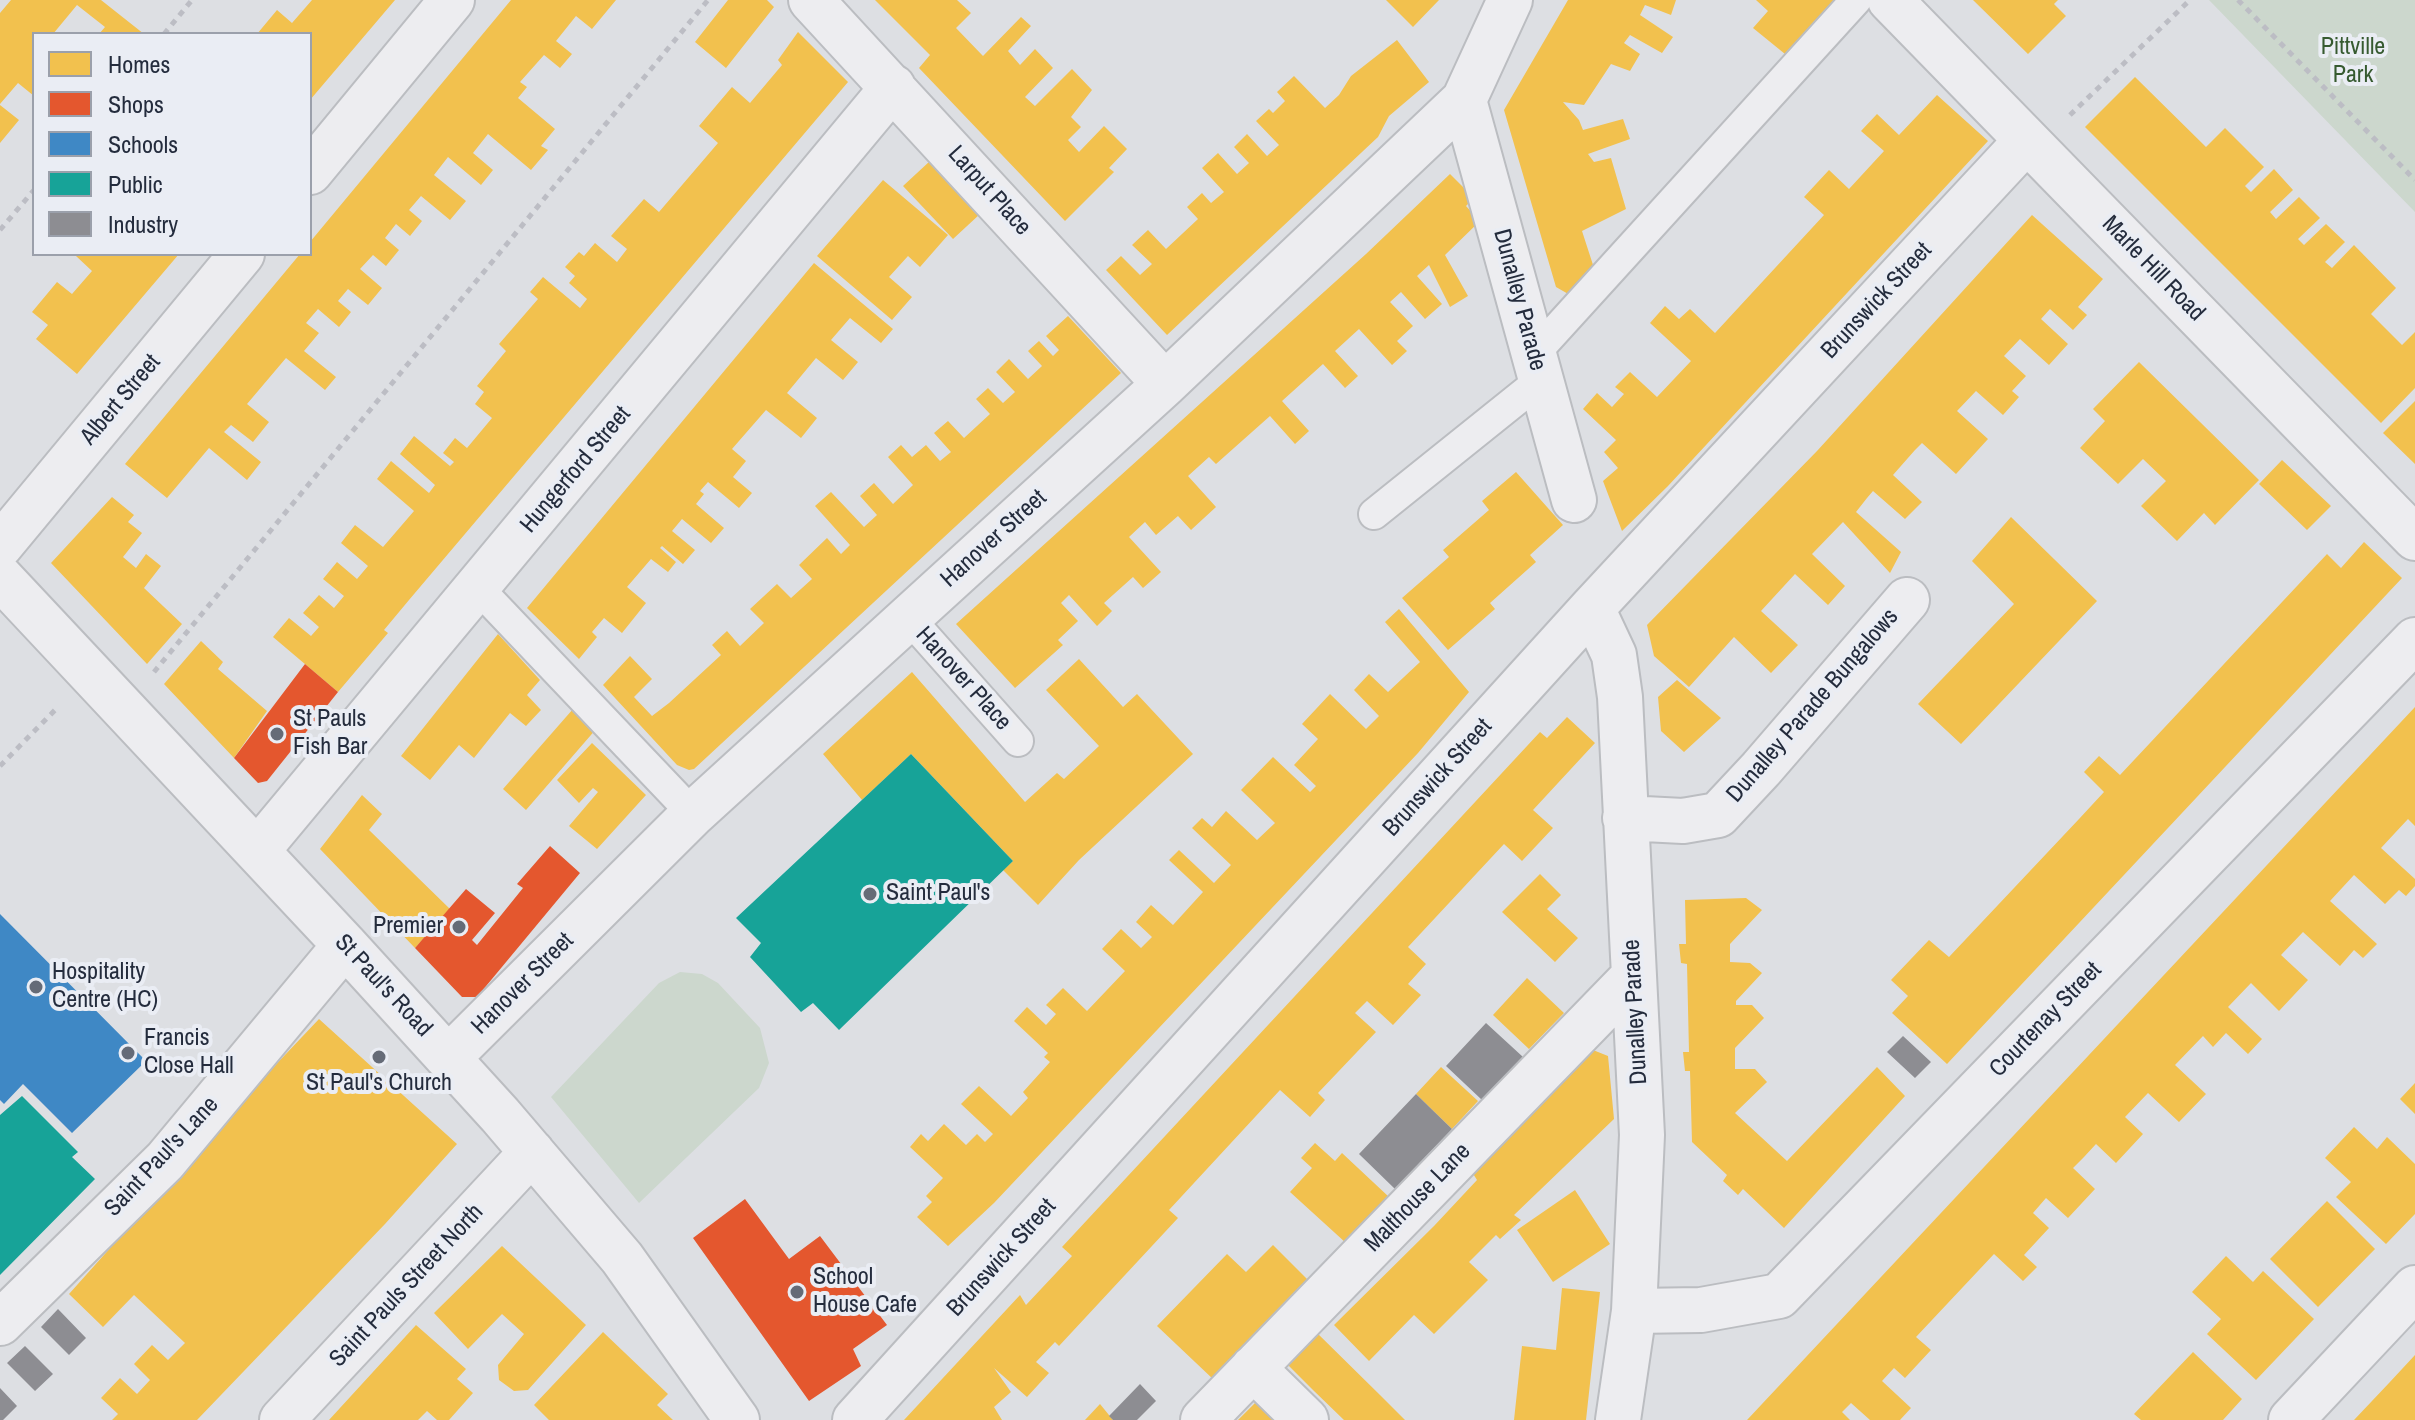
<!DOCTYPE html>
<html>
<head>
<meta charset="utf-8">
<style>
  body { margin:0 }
  #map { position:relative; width:2415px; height:1420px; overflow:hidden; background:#dddfe3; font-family:"Archivo Narrow",sans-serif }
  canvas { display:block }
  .legend { position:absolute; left:32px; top:32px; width:280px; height:224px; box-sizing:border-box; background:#eaedf4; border:2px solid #9ba0ab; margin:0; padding:10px 14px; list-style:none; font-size:24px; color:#242c3d }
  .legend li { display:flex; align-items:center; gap:16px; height:40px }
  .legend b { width:40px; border:2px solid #9ba0ab }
</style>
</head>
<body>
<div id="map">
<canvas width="2415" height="1420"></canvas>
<ul class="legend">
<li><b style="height:22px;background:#f2c14e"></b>Homes</li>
<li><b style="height:22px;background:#e4572e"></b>Shops</li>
<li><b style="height:22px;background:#3f88c5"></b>Schools</li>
<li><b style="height:22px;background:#17a398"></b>Public</li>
<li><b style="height:22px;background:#8d8d92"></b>Industry</li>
</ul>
</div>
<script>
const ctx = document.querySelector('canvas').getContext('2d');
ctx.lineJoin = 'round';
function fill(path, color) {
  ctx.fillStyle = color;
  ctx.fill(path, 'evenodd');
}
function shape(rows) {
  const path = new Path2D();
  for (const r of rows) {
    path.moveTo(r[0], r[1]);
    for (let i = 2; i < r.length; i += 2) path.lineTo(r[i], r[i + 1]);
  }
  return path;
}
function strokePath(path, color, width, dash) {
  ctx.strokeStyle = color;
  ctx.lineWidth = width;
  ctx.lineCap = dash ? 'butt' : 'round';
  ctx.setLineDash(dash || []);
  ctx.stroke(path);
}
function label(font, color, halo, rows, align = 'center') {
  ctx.font = font + ' "Archivo Narrow",sans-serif';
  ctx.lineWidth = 8;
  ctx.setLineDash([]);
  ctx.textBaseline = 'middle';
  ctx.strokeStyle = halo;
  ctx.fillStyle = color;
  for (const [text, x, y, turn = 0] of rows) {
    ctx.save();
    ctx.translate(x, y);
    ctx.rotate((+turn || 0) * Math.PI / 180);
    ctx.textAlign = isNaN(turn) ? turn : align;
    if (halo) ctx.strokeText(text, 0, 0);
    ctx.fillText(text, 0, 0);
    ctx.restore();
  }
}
fill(shape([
  [2209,0,2415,0,2415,212],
  [680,972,702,974,718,983,760,1028,769,1063,759,1088,639,1203,551,1097,659,983]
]), '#ccd7cd');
fill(shape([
  [11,0,101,0,144,34,99,34,105,27,77,5,53,34,34,34,34,96,18,83,0,104,0,13],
  [312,0,395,0,310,100,310,34,257,34,277,10,292,23],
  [511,0,616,0,592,29,576,16,556,41,572,54,560,68,544,55,520,82,527,87,518,98,555,129,541,146,548,150,531,170,488,134,473,153,493,170,481,185,448,157,434,175,466,201,450,220,421,196,409,210,422,221,410,236,396,224,385,238,399,250,386,266,373,255,360,269,382,288,368,305,348,289,338,301,351,312,339,327,318,309,306,323,319,333,304,351,336,377,325,390,286,358,247,404,269,422,253,442,231,425,224,432,261,462,247,480,209,448,167,498,125,464,300,254,310,254,310,242],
  [728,0,767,0,774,7,726,68,695,42],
  [875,0,957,0,971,13,956,28,983,56,1021,17,1031,26,1008,51,1020,65,1035,49,1053,68,1025,97,1035,106,1072,69,1092,90,1071,117,1081,127,1068,140,1079,152,1104,126,1127,149,1109,168,1114,172,1065,221,919,68,930,55],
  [1386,0,1439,0,1413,27],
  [1568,0,1676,0,1671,15,1645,5,1640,15,1673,37,1662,53,1630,35,1624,43,1640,54,1630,71,1611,64,1584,105,1563,102,1579,120,1583,130,1623,119,1630,139,1588,154,1594,162,1611,158,1626,209,1582,231,1594,268,1570,295,1556,287,1504,110],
  [1756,0,1837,0,1785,54,1753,28,1768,11],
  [1973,0,2058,0,2054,4,2066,16,2028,54],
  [798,32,848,82,409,600,384,630,388,633,338,692,273,637,289,618,311,636,319,627,303,613,319,595,334,608,344,596,323,579,337,562,357,579,368,566,341,543,355,525,383,547,414,511,377,479,391,461,429,493,435,485,400,454,414,436,450,466,454,462,443,453,455,438,467,448,492,418,475,404,484,392,477,386,506,351,499,344,538,299,530,292,543,277,580,308,587,299,569,283,575,276,565,267,579,252,584,256,595,243,617,262,627,249,611,236,644,199,659,212,718,143,699,126,732,87,750,103,782,65,778,60],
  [1397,40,1429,82,1389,116,1378,137,1167,335,1106,270,1121,256,1140,275,1152,264,1132,245,1148,230,1166,249,1198,219,1187,207,1202,193,1211,203,1224,192,1202,168,1218,153,1237,174,1249,163,1234,147,1247,134,1267,156,1279,145,1256,121,1269,109,1273,113,1285,101,1277,92,1294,76,1325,108,1339,95,1351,76],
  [2135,77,2206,147,2225,128,2264,167,2245,186,2251,192,2274,169,2293,190,2270,212,2276,219,2299,197,2320,218,2298,239,2304,245,2326,224,2345,242,2325,262,2332,268,2354,245,2396,288,2371,314,2402,345,2415,332,2415,388,2381,423,2085,127],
  [1937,95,1988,141,1668,486,1622,531,1603,481,1618,468,1604,452,1616,440,1583,409,1597,393,1612,407,1624,394,1615,387,1630,372,1657,397,1691,361,1650,323,1665,306,1679,319,1690,309,1715,333,1824,215,1804,197,1816,184,1829,170,1849,189,1884,151,1861,131,1877,114,1899,135],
  [0,105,19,120,0,143],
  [930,161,980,214,953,239,903,186],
  [1450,174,1474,198,1466,206,1480,221,1445,255,1468,296,1450,307,1429,265,1417,276,1442,304,1425,319,1401,292,1390,302,1413,326,1397,341,1407,351,1392,365,1359,329,1335,351,1358,376,1345,388,1323,364,1282,401,1309,431,1295,444,1270,416,1216,464,1209,457,1188,476,1216,507,1191,530,1178,516,1156,535,1145,522,1129,537,1161,572,1143,588,1133,577,1104,603,1112,611,1097,626,1069,595,1061,603,1078,621,1058,640,1063,645,1015,688,956,624,1366,254],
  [883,180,948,235,920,267,908,256,889,277,912,297,892,320,817,256],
  [2032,215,2103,279,2078,307,2087,315,2073,330,2050,309,2041,319,2068,344,2049,365,2020,339,2004,356,2026,376,2012,391,2019,397,2003,415,1976,391,1957,411,1988,439,1956,474,1922,443,1915,450,1893,475,1922,502,1905,519,1873,491,1867,498,1856,512,1901,552,1890,573,1843,522,1812,554,1845,586,1828,605,1795,574,1761,611,1798,645,1771,673,1734,637,1689,687,1654,656,1647,625,1817,451],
  [78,254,179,254,77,374,36,339,48,325,32,312,57,282,72,294,92,271,76,256],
  [814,263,893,329,881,343,850,318,831,340,858,362,843,380,816,358,787,393,817,418,801,438,766,410,732,449,746,461,733,477,752,493,739,508,708,482,700,491,704,494,696,504,724,528,711,543,682,519,672,531,695,550,683,564,662,546,660,548,676,562,668,572,651,559,627,587,646,603,622,633,604,618,592,632,597,637,579,659,527,608],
  [1068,316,1121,373,694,769,689,770,677,765,603,685,630,656,652,679,634,697,652,716,669,703,721,655,712,645,727,631,740,646,764,623,750,609,777,584,791,598,812,579,799,565,827,538,841,554,850,545,815,506,831,492,864,527,877,515,860,496,874,483,893,504,913,485,888,457,901,445,912,457,926,445,940,461,951,452,934,433,948,421,964,438,990,414,976,399,988,388,1003,403,1015,392,996,372,1009,359,1028,379,1042,366,1028,351,1039,341,1053,356,1059,350,1046,336],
  [2139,362,2259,480,2215,525,2204,513,2177,541,2141,506,2166,481,2143,459,2118,484,2080,448,2105,421,2093,409],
  [2415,401,2415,464,2383,433],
  [2282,460,2331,506,2307,530,2259,484],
  [1516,472,1563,525,1530,555,1536,562,1490,603,1495,609,1448,650,1402,598,1449,557,1443,550,1489,510,1482,501],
  [112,497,134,515,128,522,142,533,123,557,136,568,146,554,161,566,144,588,182,624,147,664,51,563],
  [2011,517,2097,601,1961,744,1918,704,2014,604,1972,561],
  [2364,542,2402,578,1947,1064,1892,1013,1908,996,1891,980,1929,940,1949,957,2079,819,2104,792,2084,772,2099,756,2120,775,2327,554,2341,568],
  [1399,609,1469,692,1418,753,994,1203,948,1246,917,1217,932,1202,926,1196,943,1178,910,1147,921,1134,928,1141,944,1124,966,1145,977,1134,985,1142,993,1134,961,1104,979,1086,1011,1116,1028,1098,1023,1092,1050,1062,1044,1057,1048,1053,1014,1021,1027,1007,1046,1025,1056,1014,1046,1005,1063,988,1087,1011,1125,971,1102,949,1121,929,1141,948,1152,937,1136,922,1151,905,1173,925,1203,892,1169,860,1179,850,1214,883,1231,865,1192,828,1202,818,1212,827,1226,811,1257,840,1275,823,1241,790,1273,757,1310,792,1316,786,1294,765,1318,739,1302,724,1330,694,1366,729,1379,716,1354,690,1369,674,1388,692,1420,662,1385,622],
  [498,634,540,680,527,695,541,710,526,726,510,713,474,758,459,745,430,780,401,756],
  [201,641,223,662,218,669,267,711,234,758,164,684],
  [1079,659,1123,707,1137,694,1193,754,1079,860,1038,905,1003,870,1013,861,911,754,862,800,823,754,912,672,1025,802,1057,773,1064,779,1099,746,1046,690],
  [1677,680,1721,718,1684,752,1661,731,1658,697],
  [2415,707,2415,826,2408,819,2381,848,2415,879,2415,886,2406,896,2399,890,2385,904,2354,875,2330,901,2377,944,2363,958,2354,950,2340,966,2303,932,2281,955,2308,980,2279,1011,2251,983,2228,1007,2262,1039,2248,1054,2226,1033,2213,1047,2203,1036,2175,1065,2206,1094,2179,1122,2148,1093,2125,1117,2143,1134,2116,1163,2096,1144,2084,1157,2073,1168,2095,1189,2068,1218,2046,1198,2033,1213,2049,1228,2024,1255,2037,1267,2023,1281,1994,1254,1916,1337,1931,1350,1905,1378,1894,1368,1882,1381,1911,1408,1900,1420,1870,1420,1851,1403,1842,1412,1850,1420,1747,1420],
  [573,709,597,728,526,810,503,789],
  [1567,717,1595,743,1533,810,1553,828,1522,861,1504,844,1408,947,1426,964,1408,984,1421,995,1393,1025,1367,1001,1355,1013,1376,1032,1318,1093,1325,1100,1310,1117,1280,1090,1169,1210,1178,1218,1059,1346,1055,1342,1036,1362,1049,1373,1027,1397,994,1368,1011,1392,994,1407,1002,1420,904,1420,1020,1295,1026,1305,1072,1256,1062,1247,1540,732,1547,738],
  [592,743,646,795,597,849,569,826,598,792,593,788,579,803,557,780],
  [362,795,382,814,369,830,450,909,415,948,320,849],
  [1540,874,1561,895,1547,909,1578,938,1555,962,1502,912],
  [1746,898,1762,910,1730,944,1730,962,1750,963,1762,973,1736,1001,1736,1005,1752,1005,1764,1018,1735,1048,1735,1069,1755,1069,1767,1082,1735,1113,1787,1161,1877,1067,1905,1096,1784,1228,1743,1189,1738,1195,1723,1181,1727,1175,1692,1142,1690,1071,1685,1071,1683,1052,1689,1052,1687,964,1681,963,1679,944,1686,944,1685,900],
  [1527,978,1564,1013,1529,1049,1493,1015],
  [319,1019,457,1144,385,1224,197,1420,112,1420,118,1414,101,1398,120,1378,137,1394,150,1380,134,1364,152,1345,168,1360,185,1343,134,1295,103,1327,69,1294,248,1094],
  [1593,1050,1608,1056,1614,1119,1514,1215,1521,1220,1500,1239,1496,1235,1469,1262,1488,1280,1434,1334,1414,1315,1369,1361,1334,1325,1434,1226,1477,1180,1472,1172],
  [1441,1067,1478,1101,1452,1129,1416,1094],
  [2415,1083,2415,1114,2400,1099],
  [2354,1127,2377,1149,2387,1137,2415,1164,2415,1214,2386,1244,2336,1197,2351,1182,2325,1158],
  [1315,1143,1335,1161,1342,1153,1389,1197,1346,1243,1290,1192,1312,1168,1301,1158],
  [1575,1190,1610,1244,1553,1282,1517,1230],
  [2327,1201,2375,1249,2318,1307,2270,1259],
  [1273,1245,1310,1282,1214,1380,1157,1326,1227,1254,1246,1272],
  [502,1246,586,1325,528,1390,514,1391,499,1380,498,1365,524,1334,502,1314,468,1349,434,1313],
  [2226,1256,2253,1282,2263,1271,2314,1319,2256,1380,2207,1334,2221,1319,2192,1292],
  [1562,1288,1600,1292,1586,1420,1514,1420,1522,1346,1556,1350],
  [416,1325,466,1369,457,1379,473,1393,449,1420,437,1420,427,1411,418,1420,329,1420],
  [1313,1329,1380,1395,1405,1420,1344,1420,1314,1391,1283,1360],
  [603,1332,668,1394,657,1405,673,1420,549,1420,534,1405],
  [2193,1352,2242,1399,2223,1420,2141,1420,2134,1414],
  [2415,1355,2415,1420,2354,1420,2389,1383],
  [1259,1399,1280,1420,1238,1420],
  [1100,1404,1113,1420,1085,1420]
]), '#f2c14e');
fill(shape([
  [305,664,338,692,267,781,258,783,234,758],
  [550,846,580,873,477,997,462,997,415,948,466,889,495,913,472,940,477,945,523,888,517,884],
  [745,1199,789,1259,820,1236,887,1325,853,1349,861,1366,809,1401,693,1238]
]), '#e4572e');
fill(shape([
  [0,914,146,1061,72,1133,23,1084,4,1104,0,1100]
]), '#3f88c5');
fill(shape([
  [911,754,1013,861,839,1030,813,1003,801,1012,750,957,761,943,736,918],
  [22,1096,78,1152,72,1157,95,1179,0,1275,0,1115]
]), '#17a398');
fill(shape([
  [1486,1023,1523,1057,1482,1100,1446,1066],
  [1903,1036,1931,1062,1915,1078,1887,1052],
  [1416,1094,1452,1129,1395,1189,1359,1154],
  [58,1309,86,1338,69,1355,41,1327],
  [25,1346,53,1374,35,1391,7,1363],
  [1140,1384,1156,1401,1137,1420,1113,1420,1109,1416],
  [0,1388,17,1406,3,1420,0,1420]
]), '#8d8d92');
const service = shape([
  [1534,354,1856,0],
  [1374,514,1541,380],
  [478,588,693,814],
  [908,617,1018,741]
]);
const minor = shape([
  [811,0,1165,384],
  [1890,0,2415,538],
  [1464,100,1574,500],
  [310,172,452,0],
  [0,546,242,254],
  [0,577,345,945,500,1115,622,1258,737,1420],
  [1592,608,1614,655,1620,697,1642,1135,1634,1311,1618,1420],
  [1625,818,1683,821,1718,815,1761,769,1907,600],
  [257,851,893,87],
  [449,1057,693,814,1165,384,1464,100,1510,0],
  [1634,1311,1701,1310,1779,1296,2415,640],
  [0,1323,165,1161,345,945],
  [1253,1368,1306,1420],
  [282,1420,532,1152],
  [855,1420,1592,608,2026,141],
  [1203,1420,1634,976],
  [2291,1420,2415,1288]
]);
strokePath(service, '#bbbdc1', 34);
strokePath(minor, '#bbbdc1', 48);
strokePath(shape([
  [2238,0,2415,180],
  [164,34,192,0],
  [2070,115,2190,0],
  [0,230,34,190],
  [154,672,708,0],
  [0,766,58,707]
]), '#bcbdc4', 5, [6, 6]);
strokePath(service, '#ededf0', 30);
strokePath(minor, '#ededf0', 44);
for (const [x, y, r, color] of [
  [277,734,8,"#656b77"],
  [870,894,8,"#656b77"],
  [459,927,8,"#656b77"],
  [36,987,8,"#656b77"],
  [128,1053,8,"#656b77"],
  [379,1057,8,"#656b77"],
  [797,1292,8,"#656b77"]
]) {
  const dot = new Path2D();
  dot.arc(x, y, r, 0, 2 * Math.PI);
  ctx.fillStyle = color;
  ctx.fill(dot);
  strokePath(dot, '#eaedf4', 3);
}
label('24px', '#365a30', '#eaedf4', [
  ["Pittville",2353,48],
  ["Park",2353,76]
]);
label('24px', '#242c3d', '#eaedf4', [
  ["Larput Place",989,191,48],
  ["Marle Hill Road",2153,269,46],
  ["Dunalley Parade",1519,300,75],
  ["Brunswick Street",1877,301,-47],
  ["Albert Street",121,400,-50],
  ["Hungerford Street",576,470,-50],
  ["Hanover Street",994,539,-42],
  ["Hanover Place",963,679,48],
  ["Dunalley Parade Bungalows",1813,706,-49],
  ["Brunswick Street",1438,778,-48],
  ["Hanover Street",523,984,-45],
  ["St Paul's Road",383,986,47],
  ["Dunalley Parade",1636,1012,-93],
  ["Courtenay Street",2046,1020,-46],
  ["Saint Paul's Lane",162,1157,-47],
  ["Malthouse Lane",1418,1198,-46],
  ["Brunswick Street",1002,1258,-48],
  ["Saint Pauls Street North",407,1286,-47]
]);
label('24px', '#242c3d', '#eaedf4', [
  ["St Pauls",293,720],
  ["Fish Bar",293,748],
  ["Saint Paul's",886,894],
  ["Premier",443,927,"right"],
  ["Hospitality",52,973],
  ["Centre (HC)",52,1001],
  ["Francis",144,1039],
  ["Close Hall",144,1067],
  ["St Paul's Church",379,1084,"center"],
  ["School",813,1278],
  ["House Cafe",813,1306]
], 'left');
</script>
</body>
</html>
